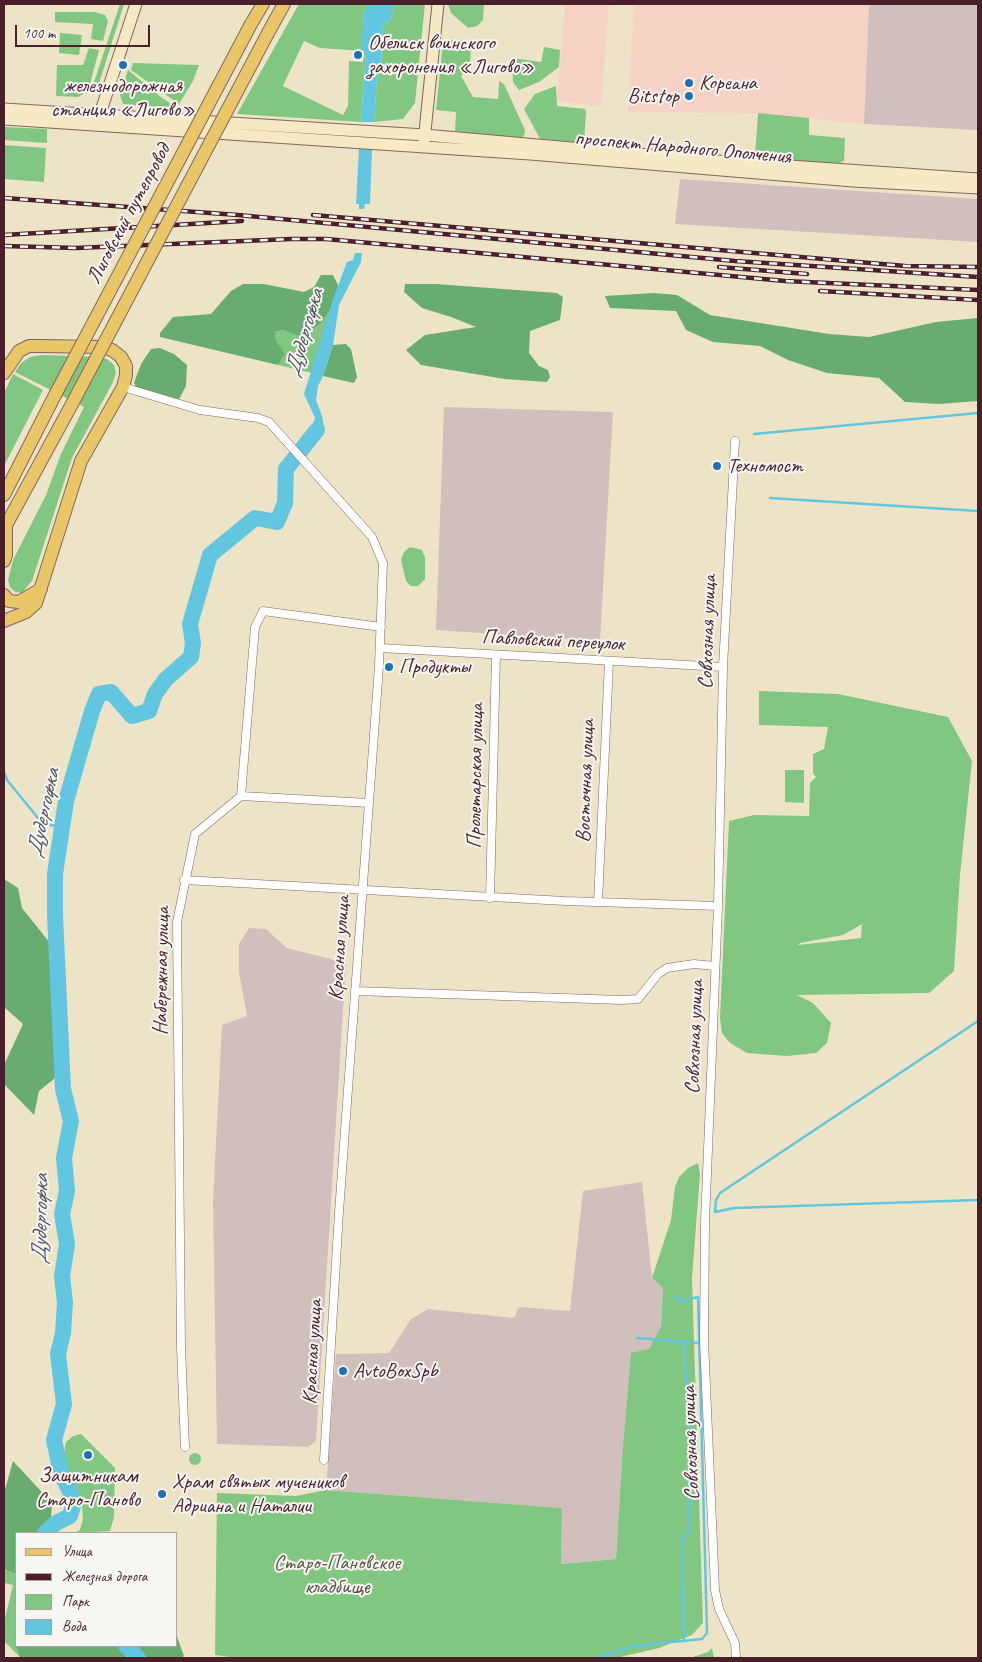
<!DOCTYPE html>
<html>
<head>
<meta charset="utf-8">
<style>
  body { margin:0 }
  #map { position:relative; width:982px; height:1662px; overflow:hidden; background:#ede4c8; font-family:Caveat,sans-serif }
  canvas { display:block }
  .frame { position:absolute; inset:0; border:5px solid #4a1f2b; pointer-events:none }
  .legend { position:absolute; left:15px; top:1532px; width:162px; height:115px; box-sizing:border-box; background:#f6f6f2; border:1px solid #b1a0a2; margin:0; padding:6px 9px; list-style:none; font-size:15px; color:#4a1f2b }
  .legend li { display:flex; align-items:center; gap:10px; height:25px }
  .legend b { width:25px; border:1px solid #b1a0a2 }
  .scale { position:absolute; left:15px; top:25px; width:135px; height:22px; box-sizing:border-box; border:2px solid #4a1f2b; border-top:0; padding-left:6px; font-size:15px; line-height:18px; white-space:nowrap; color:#4a1f2b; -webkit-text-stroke:4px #f6f6f2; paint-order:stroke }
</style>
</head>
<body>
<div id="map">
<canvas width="982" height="1662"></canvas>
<div class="frame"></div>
<ul class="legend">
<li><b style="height:6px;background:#e9c769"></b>Улица</li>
<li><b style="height:6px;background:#4a1f2b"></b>Железная дорога</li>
<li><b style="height:14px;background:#82c781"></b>Парк</li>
<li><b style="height:14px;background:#63c6e1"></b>Вода</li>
</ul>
<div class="scale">100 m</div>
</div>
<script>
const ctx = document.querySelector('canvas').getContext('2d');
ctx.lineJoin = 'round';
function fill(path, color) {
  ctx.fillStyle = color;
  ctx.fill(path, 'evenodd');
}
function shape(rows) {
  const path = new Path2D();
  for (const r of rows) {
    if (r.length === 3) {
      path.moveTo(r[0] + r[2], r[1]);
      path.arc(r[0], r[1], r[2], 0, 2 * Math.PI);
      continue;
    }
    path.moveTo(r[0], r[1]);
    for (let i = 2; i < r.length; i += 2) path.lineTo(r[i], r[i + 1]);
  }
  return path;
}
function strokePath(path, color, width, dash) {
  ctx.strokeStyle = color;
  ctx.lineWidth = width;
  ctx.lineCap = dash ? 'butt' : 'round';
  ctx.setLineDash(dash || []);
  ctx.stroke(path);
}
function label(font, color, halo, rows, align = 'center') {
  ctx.font = font + ' Caveat,sans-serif';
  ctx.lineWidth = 4;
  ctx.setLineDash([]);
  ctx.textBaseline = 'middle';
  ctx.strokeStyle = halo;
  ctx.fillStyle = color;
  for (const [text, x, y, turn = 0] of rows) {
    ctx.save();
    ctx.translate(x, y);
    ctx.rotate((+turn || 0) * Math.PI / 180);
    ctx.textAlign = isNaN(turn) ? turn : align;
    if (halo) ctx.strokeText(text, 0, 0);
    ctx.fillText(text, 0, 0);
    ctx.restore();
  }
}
fill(shape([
  [565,4,609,4,601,106,557,101],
  [634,4,869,4,864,124,758,113,628,112]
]), '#f6d2c4');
fill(shape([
  [869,4,978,4,978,130,864,124],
  [680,179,978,199,978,242,675,224],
  [444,407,613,412,600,641,436,630],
  [249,928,266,929,287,948,346,963,316,1441,308,1447,217,1444,213,1201,222,1025,247,1016,239,972,239,944],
  [642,1182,652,1278,663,1288,661,1326,649,1349,622,1460,616,1559,561,1564,562,1508,326,1490,336,1354,389,1353,411,1319,428,1309,514,1318,519,1307,570,1311,583,1191]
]), '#d1bfbe');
fill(shape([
  [120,4,124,4,97,90,92,88],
  [299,4,368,4,368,10,364,10,362,50,366,50,361,122,237,114],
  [304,41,320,48,364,51,363,62,349,61,348,106,343,115,283,86],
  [395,4,425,4,415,103,403,119,374,122,378,65,381,65,383,26,391,19],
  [448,4,484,4,483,20,477,26,468,28,451,13],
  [55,12,95,12,105,15,108,21,103,41,91,39,93,24,55,22],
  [60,33,82,35,79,55,59,53],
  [448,40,467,41,471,45,470,65,461,76,473,97,498,99,499,81,504,84,525,130,524,136,518,139,455,131,456,112,436,110,443,43],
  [544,47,560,50,559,67,539,82,519,90,513,82,512,58,541,62],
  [89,48,99,50,88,91,78,97,56,96,57,65,83,65],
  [133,63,199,65,193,81,179,104,131,70],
  [128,70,162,98,179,109,123,104,120,95],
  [556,86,557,106,585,109,586,112,584,143,540,139,524,109,535,94],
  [758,113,809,118,809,135,845,138,844,161,837,164,755,157],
  [4,127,47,129,47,143,4,140],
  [4,145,46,148,44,182,4,179],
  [331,309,312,373,278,365,285,354,276,340,275,332,321,323],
  [42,355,99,357,107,359,114,365,116,373,113,382,72,458,32,581,22,593,15,592,10,587,8,580,13,560,46,495,61,454,84,407,15,372,21,363,30,357],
  [13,374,43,390,4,466,4,393],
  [410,547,422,550,425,558,425,579,418,586,411,586,406,581,401,560,404,552],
  [759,691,838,694,948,717,972,761,960,875,954,971,929,993,797,995,813,1003,831,1023,827,1043,816,1053,787,1056,747,1053,730,1043,722,1033,720,1018,729,821,754,815,809,816,810,783,816,777,813,773,813,754,824,749,828,727,759,725],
  [862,924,861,938,798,945,800,943,843,935],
  [785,770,804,770,804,803,785,802],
  [698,1163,700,1174,692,1278,703,1623,692,1635,659,1648,616,1658,238,1658,215,1655,217,1493,296,1496,326,1490,562,1508,561,1564,616,1559,622,1460,631,1353,649,1349,661,1326,663,1288,652,1278,671,1220,675,1187,679,1177,688,1168],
  [81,1434,115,1468,114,1517,110,1531,75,1533,80,1530,83,1519,82,1506,78,1493,65,1474,62,1464,66,1442,73,1436],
  [195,1459,6],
  [4,1569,16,1574,16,1636,14,1638,19,1656,4,1641,4,1622,13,1585,4,1583],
  [712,1648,714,1658,690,1658,708,1652]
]), '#82c781');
fill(shape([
  [321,275,333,275,339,287,331,309,321,323,302,337,284,330,275,332,276,340,285,354,278,365,160,337,160,333,173,317,211,314,231,291,243,284,264,284,304,292,314,287],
  [405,284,436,284,557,293,563,297,560,320,530,331,529,353,539,366,548,370,550,377,547,382,505,379,421,365,406,350,425,335,476,327,451,317,422,308,404,292],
  [654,293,677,295,710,315,829,334,869,337,936,322,978,318,978,401,939,404,905,402,879,378,827,373,788,360,760,346,713,342,686,330,676,311,610,308,605,296],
  [346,344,351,349,357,377,354,383,323,376,333,345],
  [160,348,174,354,187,365,186,386,179,399,163,397,137,389,134,383,141,364,151,349],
  [4,879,18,888,22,908,54,948,60,1074,39,1091,34,1115,4,1084,4,1065,23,1024,4,1007],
  [13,1461,52,1503,50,1533,16,1533,16,1574,4,1569,4,1493],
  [176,1634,184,1656,182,1658,21,1658,19,1656,14,1638,16,1636,16,1646,176,1646]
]), '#69ac6f');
fill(shape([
  [368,4,395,4,391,19,383,26,381,65,378,66,374,122,361,122,366,51,361,50,364,10,368,10],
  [359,148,372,149,370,204,365,204,364,209,359,209,359,204,356,204],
  [355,253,362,253,361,262,339,305,333,345,323,376,318,386,316,400,322,416,324,427,309,453,301,443,312,428,315,418,304,394,333,299,347,262,353,260]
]), '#63c6e1');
strokePath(shape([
  [754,434,978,413],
  [770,498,978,511],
  [4,772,7,780,38,818,45,824,62,827],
  [978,1021,720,1193,716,1200,715,1212,734,1208,978,1200],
  [637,1338,698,1343],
  [683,1343,689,1418,689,1532,682,1539,684,1641],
  [597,1658,633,1646,702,1639,707,1633,698,1297,681,1301,675,1297]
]), '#63c6e1', 2.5);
strokePath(shape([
  [45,1533,56,1523,70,1516,73,1506,71,1494,61,1473,54,1440,64,1404,58,1354,63,1333,65,1303,62,1276,67,1244,62,1214,67,1191,64,1158,71,1121,63,1089,55,915,55,874,66,801,92,711,99,694,111,692,132,716,149,711,155,694,166,679,191,657,193,643,190,624,210,555,255,518,277,522,285,503,286,469,317,430],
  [126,1646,138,1658]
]), '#63c6e1', 16);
const street = shape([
  [123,387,200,410,258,418,269,422,372,537,383,563,379,666,339,1212,324,1460],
  [735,441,723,667,718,906,705,1222,704,1341,715,1590,719,1609,735,1643,736,1658],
  [380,648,723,667],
  [241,796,369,803],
  [184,880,565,901,718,906],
  [490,898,496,655],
  [598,902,609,662],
  [355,991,622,1000,638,999,658,974,667,968,694,964,715,966],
  [185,1447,181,1347,177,922,195,834,241,796,255,627,263,611,381,627]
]);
const secondary = shape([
  [4,109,425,135,717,161,978,179],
  [4,119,530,154,853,181,978,188],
  [98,120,136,4],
  [424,141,438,4]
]);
const primary = shape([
  [251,24,263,4],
  [268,33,284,4],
  [4,373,19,351,29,346,40,346,102,347,112,350,121,357,126,366,126,375,123,387,81,461,36,603,26,612,4,621],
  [4,495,55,395],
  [4,529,72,404],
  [4,561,6,555,6,524],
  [4,595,9,601,19,602,41,589]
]);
strokePath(street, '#836462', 9);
strokePath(secondary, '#836462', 13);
strokePath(primary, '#836462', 14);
strokePath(street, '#fff', 8);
strokePath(secondary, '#f6e9c3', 11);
strokePath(primary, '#e9c769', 12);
const rail = shape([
  [4,198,238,215,735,261,978,277],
  [313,215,905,266,978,267],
  [4,235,242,221],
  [4,246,76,248,291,239,326,239,785,281,978,290],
  [719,267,807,274],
  [820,291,978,300]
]);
strokePath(rail, '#4a1f2b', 4.5);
strokePath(rail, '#f6f6f2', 2.5, [8]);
const primaryBridge = shape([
  [55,395,251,24],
  [72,404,268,33]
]);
strokePath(primaryBridge, '#836462', 14, []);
strokePath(primaryBridge, '#e9c769', 12);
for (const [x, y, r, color] of [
  [358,55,5,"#1f6fb2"],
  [123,65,5,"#1f6fb2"],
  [689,83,5,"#1f6fb2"],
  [689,96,5,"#1f6fb2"],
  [717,466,5,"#1f6fb2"],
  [389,667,5,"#1f6fb2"],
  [343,1371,5,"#1f6fb2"],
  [88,1455,5,"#1f6fb2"],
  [162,1494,5,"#1f6fb2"]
]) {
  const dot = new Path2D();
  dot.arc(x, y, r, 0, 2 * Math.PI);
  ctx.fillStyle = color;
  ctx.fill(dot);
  strokePath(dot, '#f6f6f2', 2);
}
label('21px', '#4a1f2b', '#f6f6f2', [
  ["Обелиск воинского",368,43],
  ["захоронения «Лигово»",368,67],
  ["Кореана",699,83],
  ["железнодорожная",123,86,"center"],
  ["станция «Лигово»",123,110,"center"],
  ["Bitstop",679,96,"right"],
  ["Техномост",727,466],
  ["Продукты",399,667],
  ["AvtoBoxSpb",353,1371],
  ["Защитникам",88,1476,"center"],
  ["Старо-Паново",88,1500,"center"],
  ["Храм святых мучеников",172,1482],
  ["Адриана и Наталии",172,1506]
], 'left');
label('21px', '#4a1f2b', '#f6f6f2', [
  ["проспект Народного Ополчения",683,148,5],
  ["Лиговский путепровод",129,214,-62],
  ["Совхозная улица",708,632,-88],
  ["Павловский переулок",553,641,3],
  ["Пролетарская улица",476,776,-89],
  ["Восточная улица",586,781,-88],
  ["Красная улица",340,948,-86],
  ["Набережная улица",162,971,-89],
  ["Совхозная улица",695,1037,-88],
  ["Красная улица",313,1352,-87],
  ["Совхозная улица",691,1443,-92]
]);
label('21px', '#5b5145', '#f6f6f2', [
  ["Старо-Пановское",337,1563],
  ["кладбище",337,1587]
]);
label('italic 22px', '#525162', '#f6f6f2', [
  ["Дудергофка",305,333,-74],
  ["Дудергофка",44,813,-78],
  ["Дудергофка",41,1219,-89]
]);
</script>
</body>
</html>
